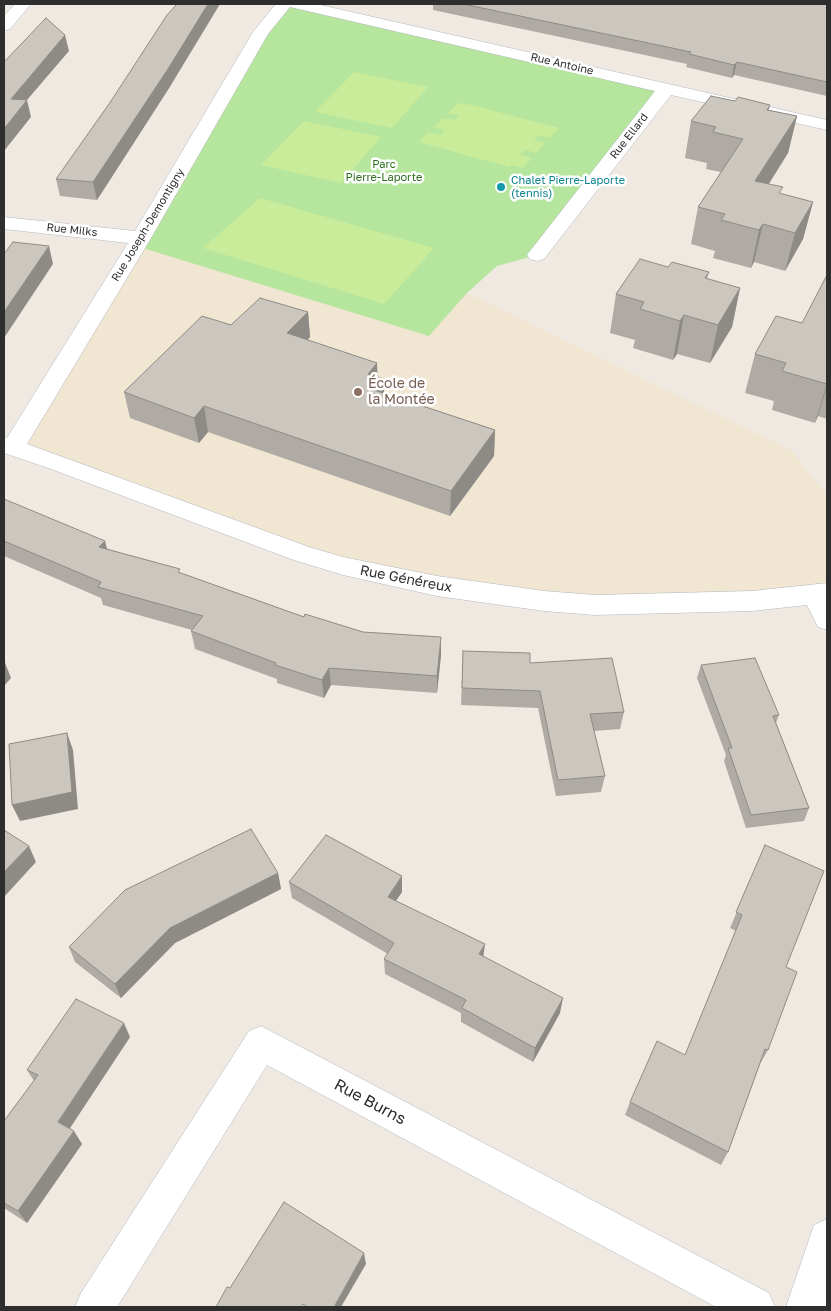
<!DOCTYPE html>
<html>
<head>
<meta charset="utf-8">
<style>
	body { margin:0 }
	#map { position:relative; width:831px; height:1311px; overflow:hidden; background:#efe9e1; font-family:"Golos Text",sans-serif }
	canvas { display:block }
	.frame { position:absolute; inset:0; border:5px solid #2e2e2e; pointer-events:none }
</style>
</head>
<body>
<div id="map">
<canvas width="831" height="1311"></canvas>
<div class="frame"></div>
</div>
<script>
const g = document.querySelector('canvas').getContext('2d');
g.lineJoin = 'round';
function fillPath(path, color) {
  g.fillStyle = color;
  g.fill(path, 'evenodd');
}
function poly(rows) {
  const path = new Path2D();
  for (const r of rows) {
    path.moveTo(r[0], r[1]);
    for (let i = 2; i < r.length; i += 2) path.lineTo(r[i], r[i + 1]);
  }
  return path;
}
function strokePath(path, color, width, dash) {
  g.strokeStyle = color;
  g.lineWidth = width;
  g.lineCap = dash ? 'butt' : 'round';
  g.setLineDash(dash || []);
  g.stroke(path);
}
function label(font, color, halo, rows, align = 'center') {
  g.font = font + ' "Golos Text",sans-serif';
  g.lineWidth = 5;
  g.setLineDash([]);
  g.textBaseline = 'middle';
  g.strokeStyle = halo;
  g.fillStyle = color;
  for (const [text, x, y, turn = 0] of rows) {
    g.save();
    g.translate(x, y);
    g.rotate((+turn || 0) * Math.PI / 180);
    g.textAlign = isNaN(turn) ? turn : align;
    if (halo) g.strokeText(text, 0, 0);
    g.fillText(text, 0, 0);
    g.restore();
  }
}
fillPath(poly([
	[136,246,429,336,467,293,792,451,827,496,827,593,652,605,390,577,13,447]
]), '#f0e6d1');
fillPath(poly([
	[284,4,297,4,666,89,537,255,497,266,467,293,429,336,136,246,277,11]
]), '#b6e59e');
fillPath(poly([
	[354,72,428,87,392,128,315,112],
	[458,103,471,105,559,128,550,138,538,135,534,140,545,143,537,153,525,150,520,155,532,158,523,168,511,165,509,167,419,142,428,132,441,135,445,130,434,127,443,118,455,120,460,116,448,113],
	[304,121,381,137,341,183,261,165],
	[260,198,434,248,384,304,203,248]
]), '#c9ec9a');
const minor = poly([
	[15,4,31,4,10,29,4,31,4,16,15,4],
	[276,4,316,4,827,120,827,130,671,95,544,259,537,261,530,259,527,255,655,91,290,7,268,34,151,238,27,444,309,547,343,557,437,576,544,591,595,595,752,591,827,583,827,630,818,627,807,605,752,611,595,615,544,611,437,596,343,575,291,559,51,469,4,453,4,437,7,438,128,243,4,229,4,217,135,231,253,32,276,4],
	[261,1026,769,1293,775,1307,716,1307,267,1065,117,1307,75,1307,81,1293,249,1031,261,1026],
	[827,1219,827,1302,826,1307,786,1307,814,1225,827,1219]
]);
strokePath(minor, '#b4b7c1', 1);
fillPath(minor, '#fff');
fillPath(poly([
	[433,4,827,4,827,96,734,75,732,78,686,67,687,64,433,10],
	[171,85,97,200,60,196,56,179],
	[735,101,770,105,769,110,797,116,788,153,769,184,781,194,813,202,803,239,785,271,754,262,751,268,713,258,715,251,691,244,698,207,721,172,706,169,707,163,685,158,691,121],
	[668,267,709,272,707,279,740,288,732,327,710,363,677,354,673,360,633,348,635,340,610,333,616,294],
	[827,275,827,419,818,416,815,423,772,410,774,401,745,393,755,354,802,323],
	[308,312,310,337,307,340,378,377,384,379,384,393,495,430,494,456,450,516,208,432,199,443,130,418,124,392,231,325],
	[4,499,108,549,181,573,304,617,441,655,437,693,331,685,324,698,277,683,277,679,195,649,191,631,192,630,103,605,101,598,4,556],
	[463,651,530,663,624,712,620,729,594,731,605,776,601,792,556,796,538,708,461,705],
	[701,665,779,715,776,723,809,808,804,821,746,828,724,761,726,755,697,678],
	[765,845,786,967,768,1050,760,1064,728,1152,721,1165,625,1115,630,1102,685,1055,736,931,730,928],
	[278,873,281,889,175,943,121,998,75,962,69,947],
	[402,876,402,892,396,901,484,957,560,1013,533,1062,461,1022,461,1013,385,974,384,959,388,954,292,898,289,882],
	[130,1037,70,1128,82,1144,27,1223,4,1208,4,1121,34,1081,27,1070]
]), '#afaba4');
fillPath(poly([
	[208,4,220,4,171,85,97,200,93,182],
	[65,35,69,51,27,100,31,117,4,151,4,129,11,99],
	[737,62,734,75,732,78,734,65],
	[797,116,788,153,747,218,755,181],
	[813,202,803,239,785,271,795,233],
	[763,224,754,262,751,268,759,230],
	[49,246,53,264,4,338,4,312],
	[740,288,732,327,710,363,718,325],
	[308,312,310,337,290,359,287,333],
	[684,315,677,354,673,360,680,321],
	[377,363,378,385,384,379,384,404,375,415,368,374],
	[827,383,827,386,818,416,815,423],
	[204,406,208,432,199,443,194,418],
	[495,430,494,456,450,516,451,491],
	[105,541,110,559,99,547],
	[441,637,441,655,437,693,437,676],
	[4,660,11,678,4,686],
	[329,668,331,685,324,698,322,680],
	[67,733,73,750,78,809,20,821,12,805],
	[29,846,36,862,4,897,4,872],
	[278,873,281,889,175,943,121,998,115,984,170,928],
	[402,876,402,892,388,912,388,897],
	[485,944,483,959,479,954],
	[563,998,560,1013,533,1062,535,1048],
	[124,1023,130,1037,66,1134,58,1122],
	[74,1131,82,1144,27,1223,18,1211],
	[364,1253,366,1264,341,1307,334,1307]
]), '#8e8b86');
const building = poly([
	[177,4,208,4,168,69,93,182,56,179,109,104,167,15,177,4],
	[463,4,827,4,827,82,737,62,734,65,689,54,691,52,463,4],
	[46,18,65,35,11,99,27,100,4,129,4,62,46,18],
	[711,96,735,101,738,97,770,105,767,110,797,116,755,181,783,187,779,193,813,202,795,233,763,224,759,230,721,220,725,214,698,207,743,139,713,132,716,127,691,121,711,96],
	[13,242,49,246,4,312,4,254,13,242],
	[640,259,668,267,672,262,709,272,705,278,740,288,718,325,684,315,680,321,640,309,644,302,616,294,640,259],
	[827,275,827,384,782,371,786,363,755,354,776,316,802,323,827,275],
	[260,298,308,312,287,333,377,363,368,374,384,379,374,390,495,430,451,491,204,406,194,418,124,392,202,316,231,325,260,298],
	[4,499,105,541,99,547,180,569,178,572,304,617,305,614,363,632,441,637,437,676,329,668,322,680,275,665,276,663,191,631,203,616,98,587,101,582,4,541,4,499],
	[463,651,530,653,530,663,612,658,624,712,590,714,605,776,558,780,540,691,462,688,463,651],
	[755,658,779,715,773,716,809,808,751,815,728,748,732,748,701,665,755,658],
	[67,733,72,792,12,805,9,744,67,733],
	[251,829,278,873,170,928,115,984,69,947,125,890,251,829],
	[4,830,29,846,4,872,4,830],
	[326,835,402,876,388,897,485,944,479,954,563,998,535,1048,462,1008,466,1000,384,959,394,943,289,882,326,835],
	[765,845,824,871,786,967,797,972,768,1050,765,1049,728,1152,630,1102,657,1041,685,1055,742,915,736,912,765,845],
	[76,999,124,1023,58,1122,74,1131,18,1211,4,1203,4,1121,38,1075,27,1070,76,999],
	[284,1202,364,1253,334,1307,307,1307,303,1304,301,1307,216,1307,227,1287,230,1288,284,1202]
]);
fillPath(building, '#cbc7bf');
strokePath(building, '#8e8b86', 1);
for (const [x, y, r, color] of [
	[501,187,5,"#0f9aa8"],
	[358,392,5,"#8d6e63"]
]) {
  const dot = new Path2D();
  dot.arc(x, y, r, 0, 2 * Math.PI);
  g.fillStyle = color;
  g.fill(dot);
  strokePath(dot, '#fff', 2);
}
label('11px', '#2e2e2e', '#fff', [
	["Rue Antoine",562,64,13],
	["Rue Ellard",629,136,-52],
	["Rue Joseph-Demontigny",148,225,-59],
	["Rue Milks",72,230,6]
]);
label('11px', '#2c6e1b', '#fff', [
	["Parc",384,165],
	["Pierre-Laporte",384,178]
]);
label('11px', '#0d838f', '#fff', [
	["Chalet Pierre-Laporte",511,181],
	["(tennis)",511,194]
], 'left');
label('14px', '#785e54', '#fff', [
	["École de",368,384],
	["la Montée",368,400]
], 'left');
label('14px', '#2e2e2e', '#fff', [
	["Rue Généreux",406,579,11]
]);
label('16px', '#2e2e2e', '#fff', [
	["Rue Burns",370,1102,28]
]);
</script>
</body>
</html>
